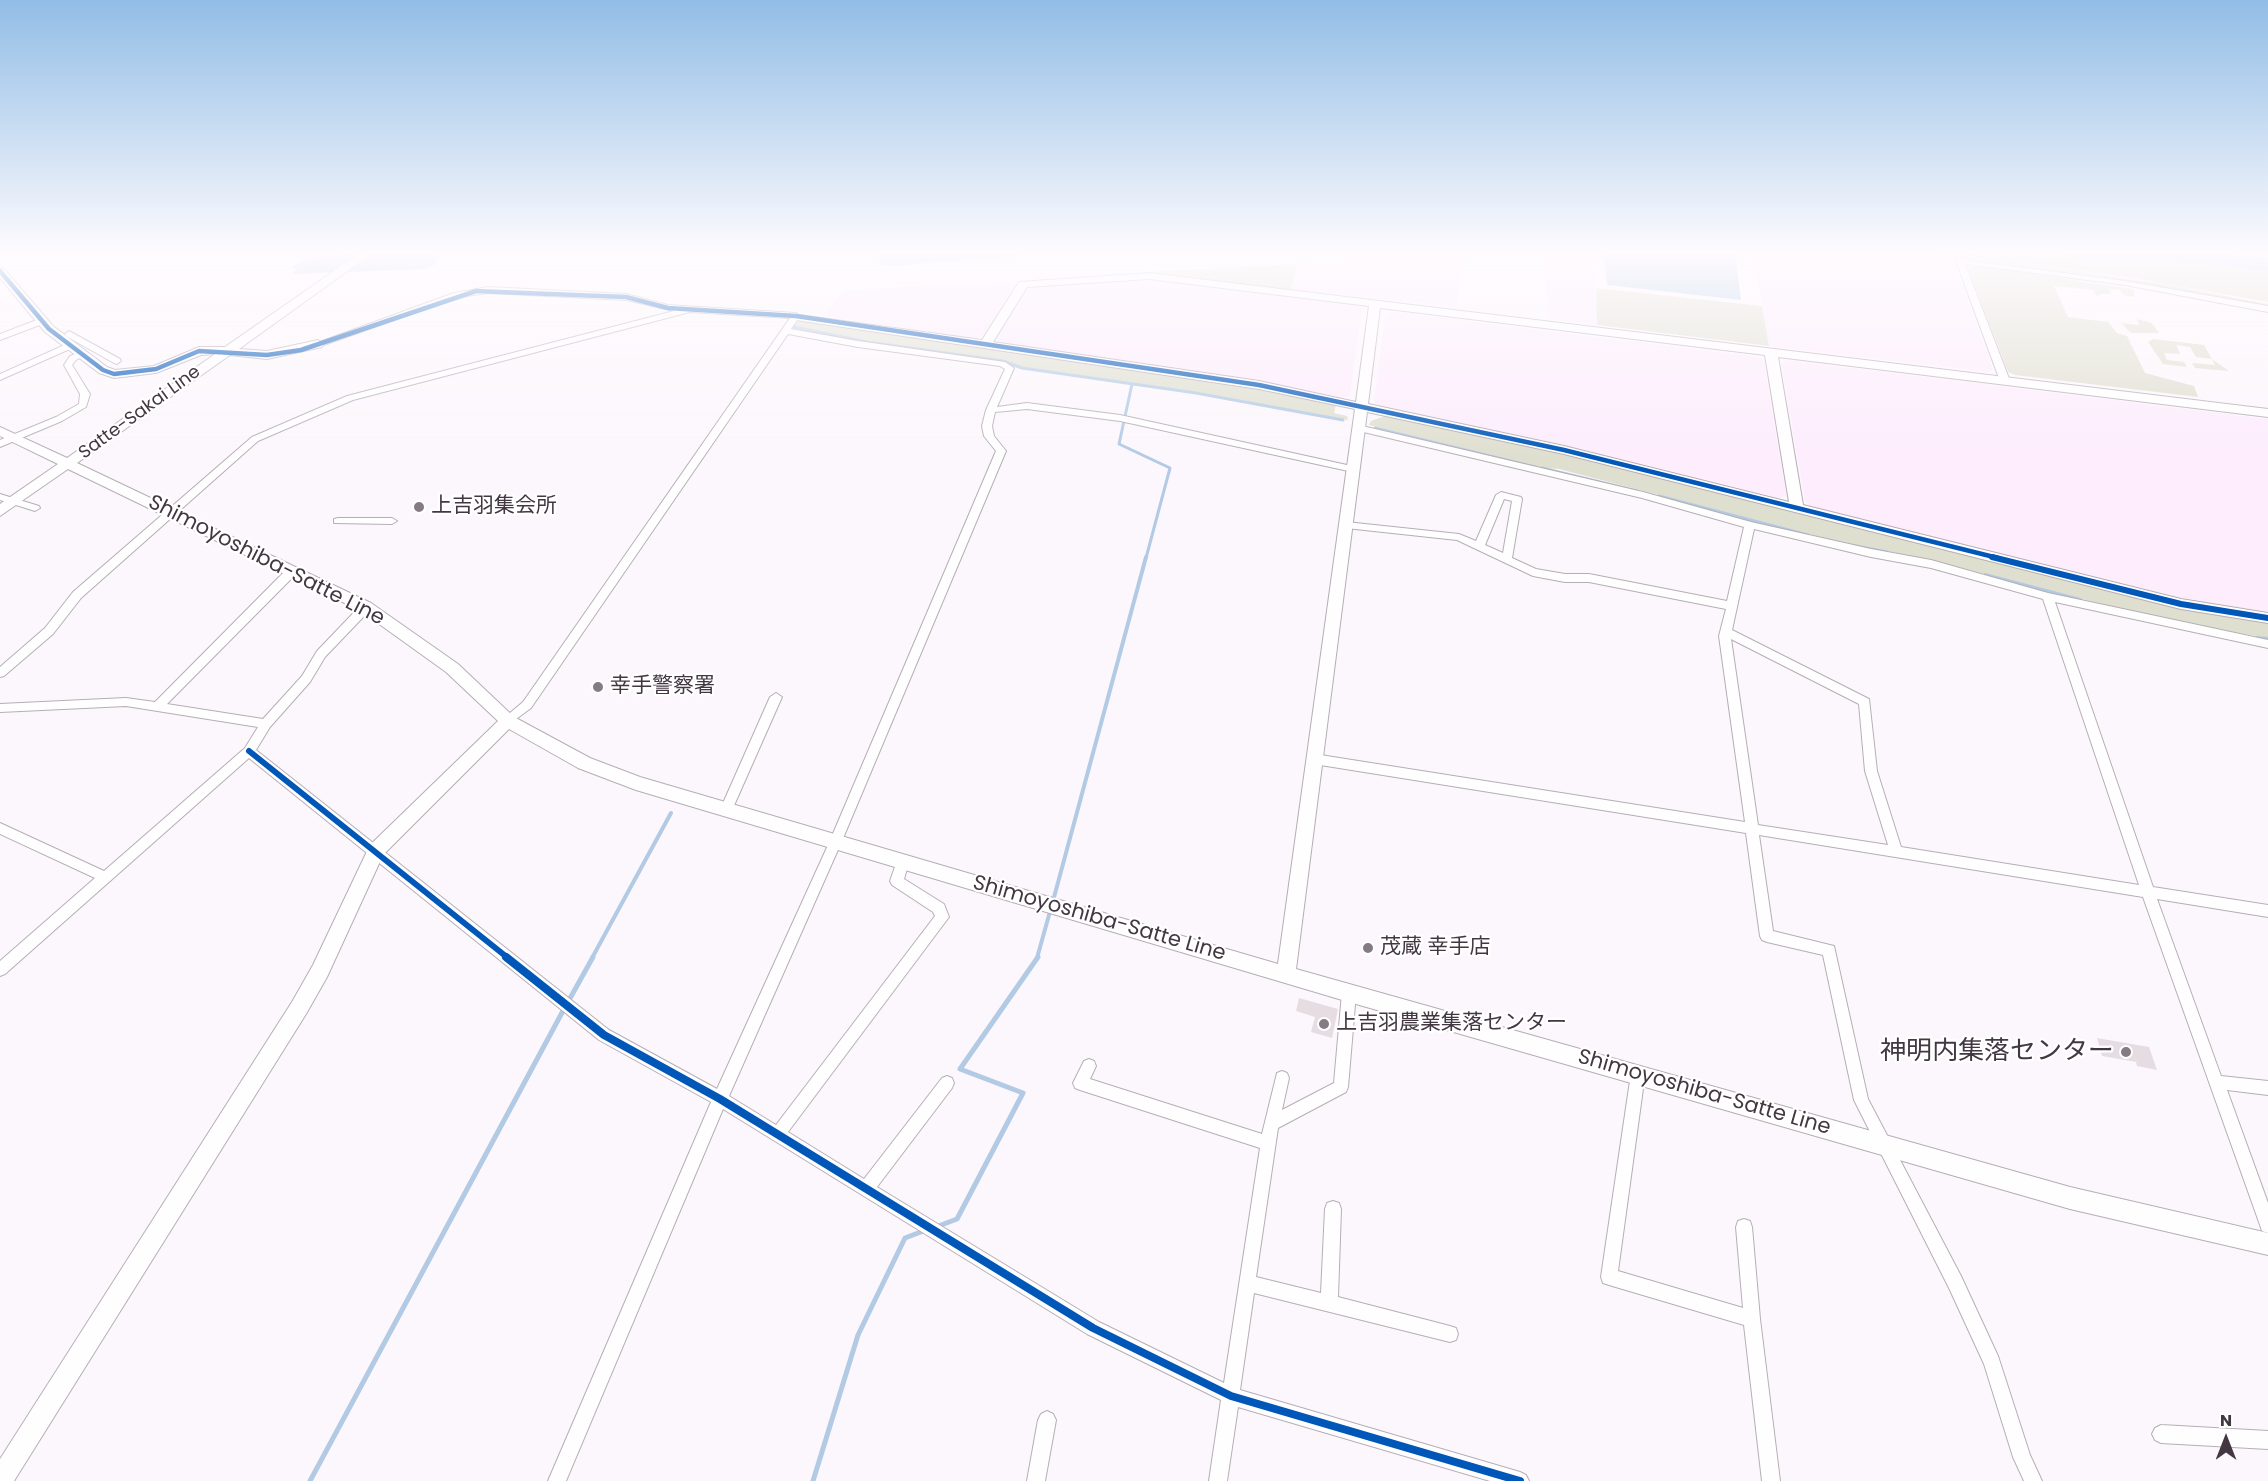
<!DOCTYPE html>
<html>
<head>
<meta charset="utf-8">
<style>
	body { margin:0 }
	#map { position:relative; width:2268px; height:1481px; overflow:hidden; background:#fcf7fc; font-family:Poppins,sans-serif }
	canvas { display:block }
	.north { position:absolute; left:2196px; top:1409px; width:60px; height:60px; -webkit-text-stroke:4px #fff; paint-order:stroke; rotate:0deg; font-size:16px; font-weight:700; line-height:24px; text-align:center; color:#433842 }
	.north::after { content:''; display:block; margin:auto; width:21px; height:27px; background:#433842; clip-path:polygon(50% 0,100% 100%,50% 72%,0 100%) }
</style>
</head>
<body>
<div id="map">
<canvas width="2268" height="1481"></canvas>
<div class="north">N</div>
</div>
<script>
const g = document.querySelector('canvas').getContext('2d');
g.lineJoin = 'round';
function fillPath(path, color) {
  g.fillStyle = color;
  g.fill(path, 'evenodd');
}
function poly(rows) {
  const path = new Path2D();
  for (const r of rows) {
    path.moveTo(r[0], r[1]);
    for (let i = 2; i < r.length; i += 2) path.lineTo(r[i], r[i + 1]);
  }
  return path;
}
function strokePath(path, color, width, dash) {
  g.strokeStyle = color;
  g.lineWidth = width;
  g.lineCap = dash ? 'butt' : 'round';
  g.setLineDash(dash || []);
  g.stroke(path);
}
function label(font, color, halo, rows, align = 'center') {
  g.font = font + ' Poppins,"Noto Sans JP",sans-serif';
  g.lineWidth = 4.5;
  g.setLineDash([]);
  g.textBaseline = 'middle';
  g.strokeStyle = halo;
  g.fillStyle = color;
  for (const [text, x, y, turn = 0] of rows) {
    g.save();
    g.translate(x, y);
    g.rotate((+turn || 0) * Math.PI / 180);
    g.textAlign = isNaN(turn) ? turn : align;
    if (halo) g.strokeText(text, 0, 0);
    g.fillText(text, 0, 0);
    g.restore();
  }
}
fillPath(poly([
	[1543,252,1593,252,1597,325,1549,319],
	[1752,252,1894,252,1952,256,1993,370,1988,372,1769,346],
	[1466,253,1456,307,1291,290,1297,264],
	[1152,280,1359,306,1362,309,1350,396,1342,398,1254,380,999,342,996,338,1025,289,1031,287],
	[1017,281,984,336,975,339,824,316,844,290],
	[1395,312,1758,357,1764,361,1786,495,1779,498,1569,446,1379,406,1374,402,1385,316],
	[1786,360,2268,419,2268,612,2178,597,1810,506,1805,501,1781,363]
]), '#fdedfd');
fillPath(poly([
	[1894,252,2038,252,2080,259,2172,261,2268,271,2268,302,2133,278,1959,254,2164,284,2268,304,2268,307,2098,276,1964,258],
	[1297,264,1291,290,1149,272],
	[1973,265,2133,289,2135,297,2123,295,2120,290,2109,289,2111,294,2100,294,2097,297,2093,290,2054,286,2068,317,2108,322,2117,333,2127,336,2145,373,2194,386,2198,397,2015,375,2008,372,1968,268],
	[1596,288,1762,306,1769,346,1597,325],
	[2137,319,2152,323,2159,333,2131,333,2121,323,2139,325],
	[801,320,1261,389,1336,405,1334,413,1347,416,1348,420,1203,393,1022,367,1004,361,877,342,793,326],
	[2153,339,2204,345,2212,359,2229,371,2195,368,2192,363,2215,365,2212,359,2196,357,2190,347,2176,345,2180,354,2164,353,2167,360,2184,362,2187,367,2163,364,2148,342],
	[1385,416,1556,452,2191,610,2268,623,2268,638,2196,626,2125,610,1931,560,1824,538,1559,469,1544,468,1369,425,1371,421]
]), '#dfdfd0');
fillPath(poly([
	[359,252,422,252,439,257,434,265,425,269,293,274,296,269,291,267,309,259],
	[877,252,1064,252,890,266,880,264],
	[1603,252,1735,252,1741,300,1607,285],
	[2038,252,2209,252,2268,258,2268,271,2172,261,2080,259]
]), '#b2cae4');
strokePath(poly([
	[794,327,868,342,1003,361,1022,368,1196,393,1343,420],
	[1132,384,1119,444,1170,468,1146,558],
	[1375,428,1535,467],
	[1542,468,1637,491],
	[1659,496,1808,535],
	[1851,545,1887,552]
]), '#b2cae4', 3);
strokePath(poly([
	[1985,575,2080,600],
	[2257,638,2268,639],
	[1053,901,1146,557],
	[592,958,671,813],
	[1037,958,1051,908]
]), '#b2cae4', 4);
strokePath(poly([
	[568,1002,593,957],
	[936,1227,957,1219,1023,1093,960,1069,1038,957],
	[310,1481,564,1009],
	[813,1481,858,1335,905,1238,926,1230]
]), '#b2cae4', 5);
fillPath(poly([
	[1299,998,1338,1009,1332,1038,1311,1032,1315,1017,1296,1011],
	[2097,1038,2149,1047,2157,1070,2137,1066,2136,1062,2102,1056]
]), '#e6dde3');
const street = poly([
	[1957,259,2125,281,2268,306,2268,312,2125,285,1965,264,2010,381,2005,384,2000,381,1956,261,1957,259],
	[488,287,626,294,668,305,796,313,800,316,791,329,858,341,1005,362,1014,368,997,407,1027,403,1120,415,1356,467,1358,469,1353,472,1120,421,1027,409,995,412,992,426,994,436,1006,451,841,843,729,1096,776,1125,935,916,933,912,892,885,890,881,898,858,903,857,908,858,909,862,904,879,944,904,949,917,788,1132,864,1179,942,1078,947,1076,952,1078,954,1083,952,1088,877,1187,1099,1322,1224,1383,1260,1148,1080,1090,1075,1088,1073,1083,1084,1061,1089,1059,1094,1061,1096,1066,1090,1079,1262,1134,1277,1073,1282,1071,1287,1073,1289,1078,1282,1110,1334,1083,1342,993,1344,989,1349,987,1354,989,1356,993,1348,1087,1346,1092,1278,1128,1256,1277,1321,1293,1325,1209,1327,1203,1333,1201,1339,1203,1341,1209,1338,1297,1450,1326,1456,1328,1458,1334,1456,1340,1450,1342,1254,1293,1240,1390,1520,1472,1526,1475,1529,1481,1490,1481,1238,1407,1227,1481,1209,1481,1221,1400,1087,1334,723,1109,566,1481,548,1481,711,1102,599,1040,249,758,5,974,0,976,0,961,95,878,0,834,0,823,104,871,245,748,258,727,126,706,0,712,0,704,126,698,155,702,288,568,292,567,297,571,296,574,167,704,263,719,302,676,317,651,362,604,370,604,371,607,370,610,325,657,310,682,270,727,256,750,609,1030,717,1089,829,843,996,451,984,436,982,426,986,410,1005,369,1000,366,858,347,788,334,531,708,508,725,502,721,504,718,523,702,790,318,690,312,353,400,258,441,81,598,53,634,4,676,0,677,0,667,45,628,73,592,252,437,347,396,674,311,626,300,488,293,459,297,321,346,314,344,454,293,488,287],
	[42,318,46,321,45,323,0,340,0,334,42,318],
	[69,331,120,359,121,361,117,364,114,363,66,336,65,334,69,331],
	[69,343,73,346,72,348,0,380,0,374,69,343],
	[81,352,85,355,76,360,72,365,90,394,86,407,62,421,0,447,0,440,56,417,79,404,80,394,64,365,70,356,81,352],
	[1358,425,1643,492,1751,522,1871,549,1931,560,2048,593,2268,640,2268,648,2055,602,2153,887,2268,905,2268,917,2157,899,2221,1076,2268,1081,2268,1095,2227,1090,2268,1203,2268,1233,2262,1231,2260,1225,2143,897,1759,835,1773,931,1834,946,1868,1099,1961,1276,1998,1356,2030,1455,2042,1481,2024,1481,2013,1457,1984,1364,1949,1288,1854,1100,1823,955,1767,942,1762,940,1760,936,1746,833,1314,764,1310,762,1308,759,1310,756,1314,754,1745,822,1719,636,1726,609,1589,582,1565,582,1533,576,1457,540,1346,528,1341,525,1346,522,1459,534,1476,541,1496,495,1501,492,1521,497,1522,499,1512,558,1536,569,1565,574,1589,574,1727,601,1744,527,1642,498,1355,430,1355,426,1358,425],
	[1504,499,1512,501,1503,553,1485,545,1504,499],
	[1754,529,1871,557,1931,568,2043,599,2139,885,1901,847,1877,771,1869,699,1732,630,1754,529],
	[1731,639,1859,704,1865,771,1888,845,1758,825,1731,639],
	[0,494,39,506,40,508,35,511,0,500,0,494],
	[338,518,392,518,397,521,392,524,334,523,334,519,338,518],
	[776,693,782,697,732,810,730,814,722,814,720,810,770,697,776,693],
	[1638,1067,1643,1069,1645,1074,1618,1271,1743,1308,1736,1227,1738,1221,1744,1219,1750,1221,1752,1227,1760,1319,1780,1481,1762,1481,1744,1325,1609,1285,1603,1283,1601,1277,1631,1074,1633,1069,1638,1067],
	[1047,1411,1053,1414,1056,1420,1045,1481,1027,1481,1038,1420,1041,1414,1047,1411],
	[2161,1425,2268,1431,2268,1449,2161,1443,2155,1440,2152,1434,2155,1428,2161,1425]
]);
const secondary = poly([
	[361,252,374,252,239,349,267,351,318,340,324,344,322,347,267,359,230,355,77,463,371,603,458,664,514,717,590,758,640,777,1278,964,1355,409,1259,389,796,320,790,316,792,314,982,340,1019,282,1149,273,2268,409,2268,417,1778,357,1803,505,2181,599,2268,613,2268,623,2181,609,1564,454,1367,412,1296,969,2070,1187,2268,1233,2268,1255,2070,1209,1349,1002,636,790,578,768,509,729,383,855,327,977,306,1014,14,1481,0,1481,0,1459,292,1002,313,965,370,845,498,721,446,672,361,611,68,469,0,516,0,504,58,464,0,436,0,427,67,458,215,354,201,355,156,373,114,378,99,373,45,332,0,278,0,268,4,269,53,326,107,367,115,370,154,366,199,347,225,347,361,252],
	[1149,279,1369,306,1356,402,1259,381,993,342,1027,287,1149,279],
	[1380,308,1765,355,1789,502,1564,446,1368,404,1380,308]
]);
strokePath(street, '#b6aeb5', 2);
strokePath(secondary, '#b6aeb5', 2);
fillPath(street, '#fffeff');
fillPath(secondary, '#fffeff');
strokePath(poly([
	[0,271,49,329,103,370,114,374,156,369,199,351,267,355,301,350,476,291,626,297,668,308,796,316,1259,385,1564,450,1998,558]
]), '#0057b8', 4.5);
strokePath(poly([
	[1992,557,2181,604,2268,618],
	[249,751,508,958]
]), '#0057b8', 6);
strokePath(poly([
	[506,957,604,1035,720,1099,1093,1328,1231,1396,1520,1481]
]), '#0057b8', 8);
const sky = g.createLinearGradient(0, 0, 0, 459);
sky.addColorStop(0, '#92bde6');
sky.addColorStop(0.55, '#fefbfe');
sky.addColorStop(1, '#fefbfe00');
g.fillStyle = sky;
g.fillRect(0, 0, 2268, 459);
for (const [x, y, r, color] of [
	[419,507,6,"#847b83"],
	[598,687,6,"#847b83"],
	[1368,948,6,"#847b83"],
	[1324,1024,6,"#847b83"],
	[2126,1052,6,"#847b83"]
]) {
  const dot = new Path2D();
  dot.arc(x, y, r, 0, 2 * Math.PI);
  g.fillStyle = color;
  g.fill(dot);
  strokePath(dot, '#fff', 2);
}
label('18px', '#433842', '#fff', [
	["Satte-Sakai Line",140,413,-36]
]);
label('21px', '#433842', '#fff', [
	["上吉羽集会所",431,507],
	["幸手警察署",610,687],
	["茂蔵 幸手店",1380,948],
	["上吉羽農業集落センター",1336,1024]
], 'left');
label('21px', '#433842', '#fff', [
	["Shimoyoshiba-Satte Line",266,561,27],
	["Shimoyoshiba-Satte Line",1099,919,16],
	["Shimoyoshiba-Satte Line",1704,1093,16]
]);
label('26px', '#433842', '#fff', [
	["神明内集落センター",2114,1052]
], 'right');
</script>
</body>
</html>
